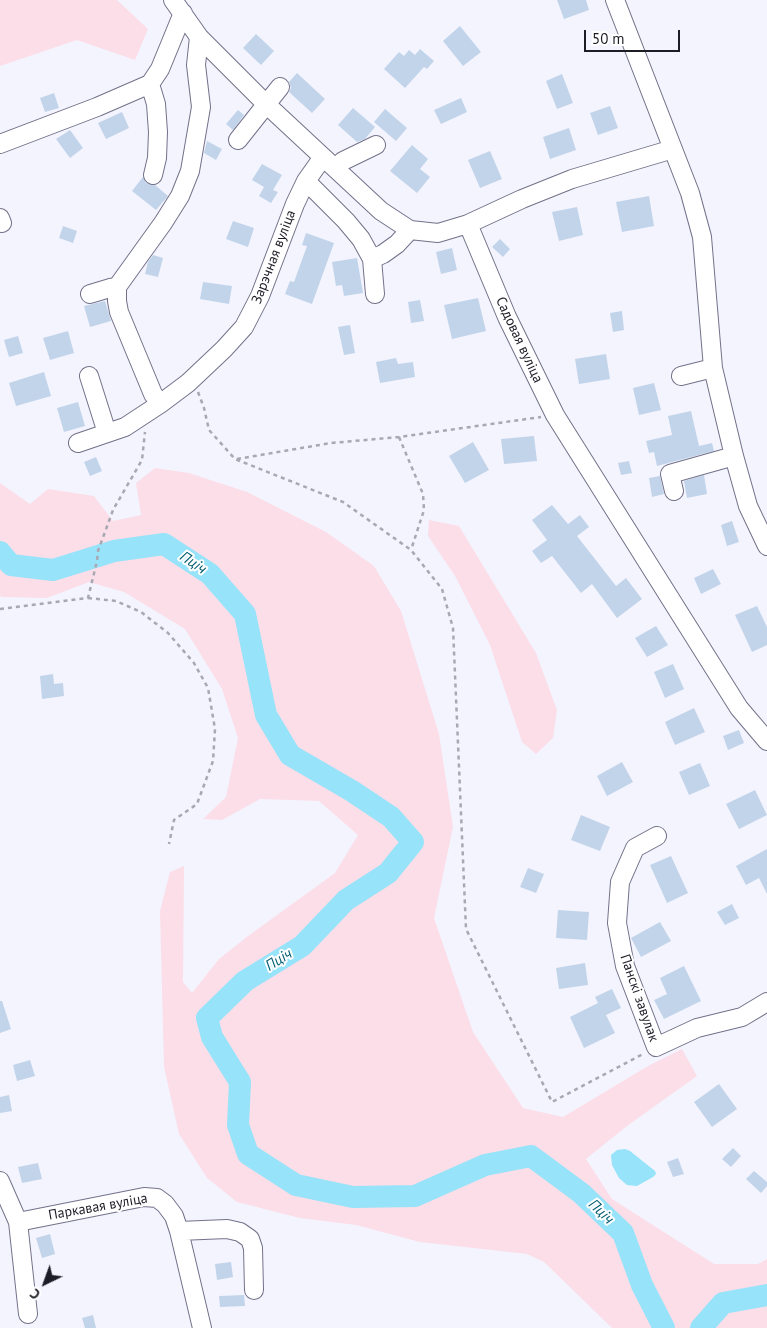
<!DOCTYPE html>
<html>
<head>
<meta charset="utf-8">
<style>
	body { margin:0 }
	#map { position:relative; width:767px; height:1328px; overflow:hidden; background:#f4f4ff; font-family:"PT Sans",sans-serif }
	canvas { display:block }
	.north { position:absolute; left:20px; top:1258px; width:50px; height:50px; -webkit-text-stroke:4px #fff; paint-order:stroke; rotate:222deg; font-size:14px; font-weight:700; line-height:20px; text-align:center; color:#1c1c25 }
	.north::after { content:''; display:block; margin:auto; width:18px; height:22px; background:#1c1c25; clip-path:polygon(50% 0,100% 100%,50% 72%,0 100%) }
	.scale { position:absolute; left:584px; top:30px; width:96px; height:22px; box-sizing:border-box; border:2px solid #1c1c25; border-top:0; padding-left:6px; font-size:15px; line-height:18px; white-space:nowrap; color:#1c1c25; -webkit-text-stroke:4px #fff; paint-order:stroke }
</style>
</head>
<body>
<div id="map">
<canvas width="767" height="1328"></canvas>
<div class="north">С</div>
<div class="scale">50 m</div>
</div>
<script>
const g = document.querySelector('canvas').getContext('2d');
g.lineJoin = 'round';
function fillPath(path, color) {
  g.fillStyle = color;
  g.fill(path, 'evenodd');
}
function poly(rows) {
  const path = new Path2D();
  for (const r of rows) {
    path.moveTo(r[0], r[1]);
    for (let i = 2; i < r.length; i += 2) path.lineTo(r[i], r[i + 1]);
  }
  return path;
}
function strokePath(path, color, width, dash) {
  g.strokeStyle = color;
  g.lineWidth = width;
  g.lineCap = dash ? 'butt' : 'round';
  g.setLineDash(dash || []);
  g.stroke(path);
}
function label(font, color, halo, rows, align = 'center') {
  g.font = font + ' "PT Sans",sans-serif';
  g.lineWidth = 4;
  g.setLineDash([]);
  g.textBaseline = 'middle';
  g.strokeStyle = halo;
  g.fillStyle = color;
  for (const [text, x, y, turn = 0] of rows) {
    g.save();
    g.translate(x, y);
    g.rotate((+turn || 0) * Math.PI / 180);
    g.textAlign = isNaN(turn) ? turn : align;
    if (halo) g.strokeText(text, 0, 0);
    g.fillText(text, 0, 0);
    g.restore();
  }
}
fillPath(poly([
	[0,0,117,0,148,29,135,60,77,40,0,66],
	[155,468,189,473,247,492,326,532,374,566,401,611,439,734,453,827,434,918,473,1032,523,1108,563,1117,648,1066,682,1049,697,1076,627,1126,586,1159,612,1199,714,1264,758,1264,767,1259,767,1328,612,1328,544,1262,527,1254,420,1242,356,1225,300,1218,237,1202,207,1178,179,1134,164,1067,160,911,170,872,184,866,183,982,192,993,219,959,248,936,335,873,358,835,319,801,260,799,222,820,203,819,226,797,238,738,222,689,185,629,124,592,89,582,47,598,2,597,0,596,0,483,30,504,48,489,94,496,113,521,141,515,136,483],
	[429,520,459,526,536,653,557,710,553,738,536,754,522,742,490,645,455,576,428,536]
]), '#fbdee8');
fillPath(poly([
	[625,1149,630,1151,655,1171,656,1174,653,1177,637,1186,627,1185,619,1178,612,1165,611,1155,617,1150]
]), '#96e3fa');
strokePath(poly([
	[0,552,11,565,53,570,114,551,164,544,210,574,245,614,266,715,290,755,352,791,391,817,413,842,388,873,346,900,302,946,245,981,207,1018,212,1037,240,1082,238,1125,248,1154,296,1185,353,1197,415,1196,485,1165,531,1156,581,1193,623,1233,642,1285,664,1328],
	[701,1328,723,1303,767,1295]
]), '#96e3fa', 22);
fillPath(poly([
	[557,0,586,0,589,10,564,19],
	[460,26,481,52,463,66,443,41],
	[256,34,274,51,261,65,243,48],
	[420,49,434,61,427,69,424,67,405,88,384,69,399,52,404,56,409,50,415,55],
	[297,73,325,99,312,113,289,92,291,88,289,82],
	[562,74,573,103,557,109,546,81],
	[54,93,59,108,45,112,40,98],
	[461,98,467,112,441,124,434,110],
	[610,106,618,128,598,135,590,113],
	[353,108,375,127,365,139,357,142,338,125],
	[385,109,407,128,396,141,374,122],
	[238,110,244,115,233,130,226,124],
	[122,112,129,128,106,139,98,123],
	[569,128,576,150,550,159,543,137],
	[70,130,83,148,70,158,56,139],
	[207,141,222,149,216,160,204,153],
	[412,145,428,159,420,169,430,177,417,193,390,171],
	[490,151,502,179,480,188,468,160],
	[262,164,282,175,273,190,278,192,271,203,259,196,264,187,252,180],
	[143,177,146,183,155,185,168,196,156,210,132,191],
	[649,196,654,226,622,232,616,202],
	[577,207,583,235,559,241,552,212],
	[233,221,254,228,248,247,226,239],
	[63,226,77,231,73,243,59,238],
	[306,233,334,243,312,304,285,294,290,281,294,282,307,246,302,245],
	[500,239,510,249,503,257,492,247],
	[452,248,457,270,441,274,436,252],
	[153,255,163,258,158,277,145,274,148,262],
	[357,258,363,293,344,296,342,285,336,286,332,262],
	[203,282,232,286,229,304,200,299],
	[478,298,486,331,452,339,444,305],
	[420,300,424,321,411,323,408,302],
	[105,301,111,321,90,327,84,306],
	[622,311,624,330,613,332,610,313],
	[350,325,355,353,344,355,338,327],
	[68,331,74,353,50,360,43,338],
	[18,336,23,353,9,357,4,340],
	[606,354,610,379,579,384,575,359],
	[396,358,398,364,413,362,415,377,380,383,376,362],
	[44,372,51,396,16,406,9,383],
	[654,383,661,410,639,415,633,388],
	[78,402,85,426,64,432,57,408],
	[691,411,699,446,712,443,714,451,657,466,654,452,649,453,646,441,672,435,668,416],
	[534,436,537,461,504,464,501,439],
	[473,442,489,470,465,483,449,456],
	[96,457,102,471,90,476,84,462],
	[629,461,632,473,621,475,618,463],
	[704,475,707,494,687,498,684,481],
	[660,476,664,494,652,497,649,478],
	[552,505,568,524,580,515,589,527,577,536,616,586,626,578,642,599,617,618,592,584,581,593,552,556,541,563,532,551,547,540,532,520],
	[732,521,739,542,727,546,721,525],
	[713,569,721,584,701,594,694,578],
	[757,606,767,627,767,645,752,652,735,615],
	[656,626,668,645,647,657,635,638],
	[673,664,684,689,665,698,654,672],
	[53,674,54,684,63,683,64,696,42,699,40,676],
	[694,708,705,732,675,745,665,722],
	[739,730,744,743,728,750,723,736],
	[622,762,633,782,607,796,597,776],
	[700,763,710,786,689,795,679,772],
	[755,790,767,815,739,829,726,804],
	[581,815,610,827,600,851,571,840],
	[767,849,767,894,759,878,746,885,736,866],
	[671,856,688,893,667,903,650,865],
	[528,868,544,874,536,893,520,887],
	[732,904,739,918,725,925,717,912],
	[558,910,589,912,587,940,556,938],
	[660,922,671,941,641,957,631,938],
	[585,963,588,985,559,989,556,968],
	[684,966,701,1001,664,1019,654,1000,667,994,660,978],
	[612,989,621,1008,606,1015,615,1033,584,1048,570,1017,598,1003,595,997],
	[0,1001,2,1001,11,1029,0,1033],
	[30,1060,35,1076,17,1081,13,1065],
	[719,1084,737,1109,712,1127,694,1102],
	[9,1095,12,1111,0,1113,0,1097],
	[733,1148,741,1156,731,1167,722,1159],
	[678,1158,684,1174,673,1177,667,1162],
	[38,1163,42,1179,22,1183,18,1167],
	[754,1171,767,1182,767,1186,761,1193,746,1179],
	[50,1234,55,1254,42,1258,36,1238],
	[231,1262,233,1277,217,1280,215,1264],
	[244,1295,245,1306,220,1307,219,1296],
	[93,1315,96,1328,85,1328,82,1318]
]), '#c2d4ea');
const minor = poly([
	[173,0,199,37,266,104,381,211,410,230,438,233,468,224,522,199,572,179,673,149],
	[615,0,690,193,702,237,713,368,734,456,748,506,767,546],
	[150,84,156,104,158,132,157,158,153,175],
	[238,140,280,87],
	[0,144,97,107,150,84,160,69,183,13],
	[336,169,343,161,376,145],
	[306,181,346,221,361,239,372,259,375,294],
	[0,218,2,223],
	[468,224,507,317,555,415,739,708,767,741],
	[372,259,383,254,397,244,410,230],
	[117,287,117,301,119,312,153,394,160,404],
	[90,294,110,288,117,287,163,223,180,196,190,171,201,107,196,65,199,37],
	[89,376,107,433],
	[681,376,713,368],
	[78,443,125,427,160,404,188,383,224,349,244,327,260,296,295,204,306,181,323,157],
	[674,491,670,474,734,456],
	[657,836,635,848,620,882,617,923,625,966,656,1047,697,1028,742,1017,767,1002],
	[0,1181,18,1222,28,1314],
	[18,1222,144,1197,157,1198,165,1204,174,1216,179,1231,202,1328],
	[179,1231,227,1229,240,1232,250,1239,253,1248,254,1290]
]);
strokePath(minor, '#727189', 20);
strokePath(poly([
	[198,392,204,408,209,430,235,459,343,502,411,550,442,589,453,628,466,929,552,1102,643,1054],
	[399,437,423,494,424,510,411,550],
	[237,459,331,443,399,437,541,417],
	[88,598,116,601,141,612,168,633,194,663,208,688,215,729,213,761,197,804,174,820,169,844],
	[0,609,88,598,97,561,98,551,113,510,142,460,145,432]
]), '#a8a8b2', 2.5, [4, 4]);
strokePath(minor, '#fff', 18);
label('14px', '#1c1c25', '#fff', [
	["Зарэчная вуліца",274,257,-69],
	["Садовая вуліца",519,340,65],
	["Панскі завулак",639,998,71],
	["Паркавая вуліца",98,1207,-10]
]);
label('italic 15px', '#005c70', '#fff', [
	["Пціч",193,563,34],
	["Пціч",279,960,-32],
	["Пціч",601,1212,44]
]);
</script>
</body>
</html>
